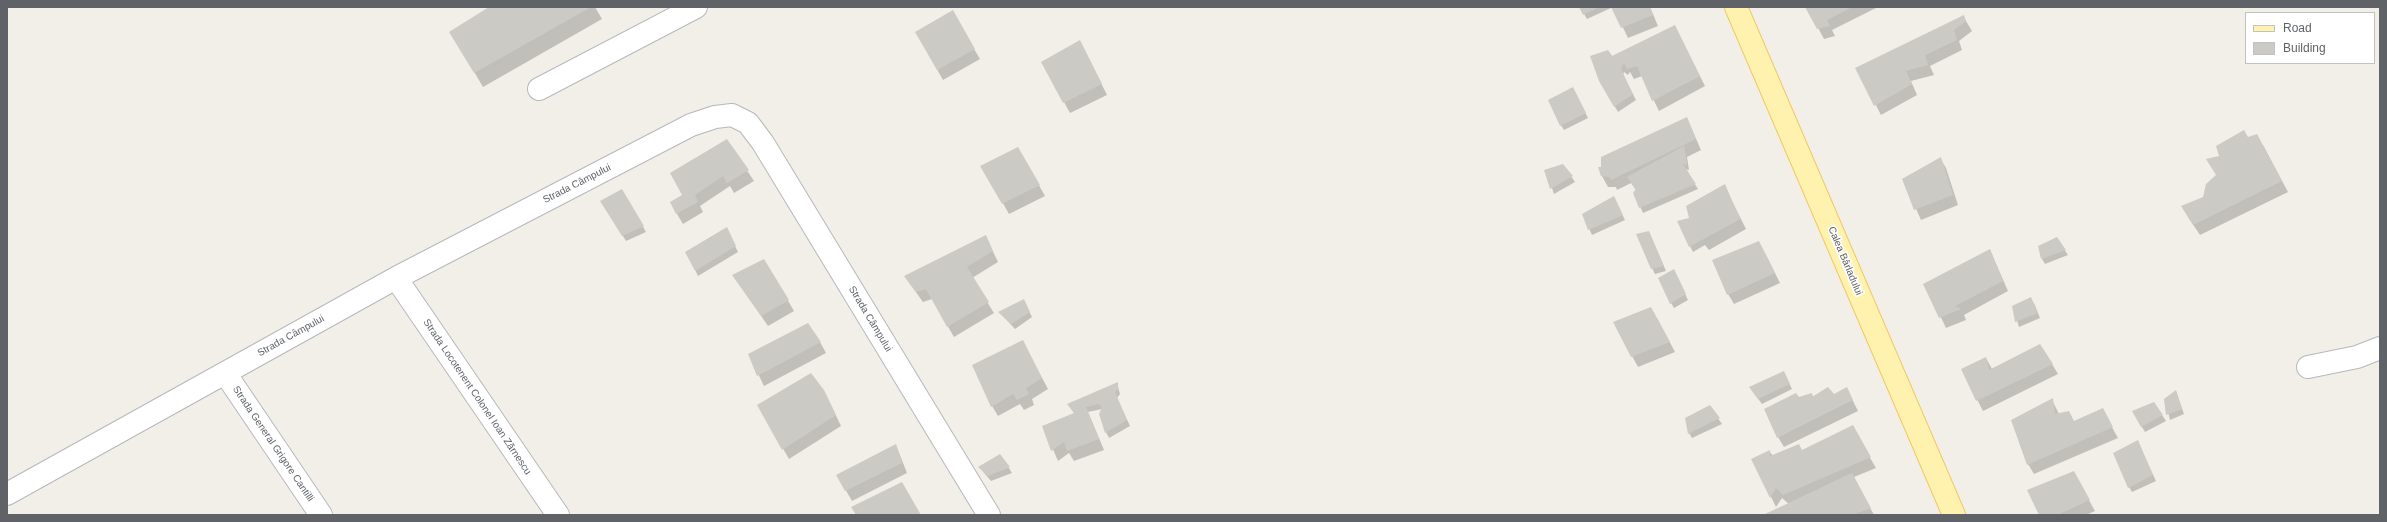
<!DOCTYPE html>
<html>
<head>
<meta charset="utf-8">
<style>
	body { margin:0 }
	#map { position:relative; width:2387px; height:522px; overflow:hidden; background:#f1efe8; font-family:Arial,sans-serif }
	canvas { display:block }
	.frame { position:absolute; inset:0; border:8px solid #5f6368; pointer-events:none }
	.legend { position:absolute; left:2245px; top:12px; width:130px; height:52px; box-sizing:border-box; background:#fff; border:1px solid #bfc1c3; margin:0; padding:5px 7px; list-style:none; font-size:12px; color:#5f6368 }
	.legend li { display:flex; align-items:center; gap:8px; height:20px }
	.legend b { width:20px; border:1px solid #bfc1c3 }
</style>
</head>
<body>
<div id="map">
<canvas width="2387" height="522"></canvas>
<div class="frame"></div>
<ul class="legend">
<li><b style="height:5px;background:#fff2af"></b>Road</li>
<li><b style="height:11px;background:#cccac5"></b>Building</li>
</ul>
</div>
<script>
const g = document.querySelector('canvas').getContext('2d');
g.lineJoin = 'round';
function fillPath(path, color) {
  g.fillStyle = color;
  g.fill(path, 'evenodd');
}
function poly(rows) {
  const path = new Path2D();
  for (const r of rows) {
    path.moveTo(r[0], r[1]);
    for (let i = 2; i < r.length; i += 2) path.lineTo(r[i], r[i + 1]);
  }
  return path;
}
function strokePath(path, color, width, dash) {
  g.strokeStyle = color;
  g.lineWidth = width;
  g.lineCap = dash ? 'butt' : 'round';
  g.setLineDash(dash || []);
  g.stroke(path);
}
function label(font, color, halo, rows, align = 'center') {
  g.font = font + ' Arial,sans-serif';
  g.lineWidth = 3.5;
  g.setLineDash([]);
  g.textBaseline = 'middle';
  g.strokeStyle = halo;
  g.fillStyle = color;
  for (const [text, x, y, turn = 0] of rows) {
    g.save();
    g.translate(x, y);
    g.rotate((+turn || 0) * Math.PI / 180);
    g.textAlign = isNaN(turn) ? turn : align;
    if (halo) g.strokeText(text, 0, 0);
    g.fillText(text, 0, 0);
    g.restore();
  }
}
fillPath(poly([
	[491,7,595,7,602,19,483,87,459,46],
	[1580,7,1610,7,1611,8,1587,19],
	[1613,7,1650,7,1658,26,1628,38],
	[1807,7,1878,7,1832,30,1835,36,1824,39],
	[952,12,980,59,943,80,916,32],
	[1963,16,1972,31,1959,41,1962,50,1930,66,1934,75,1911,81,1917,95,1881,115,1857,68],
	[1680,37,1705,86,1659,111,1642,76,1634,79,1630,72,1628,75,1624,72,1623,75,1636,100,1618,112,1600,81,1608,51,1613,57],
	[1085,51,1107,95,1070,113,1064,102],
	[1576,94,1588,118,1564,130,1561,125],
	[1687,118,1701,150,1687,157,1689,170,1685,169,1698,189,1643,213,1634,193,1636,190,1631,183,1617,190,1616,187,1608,187,1602,176],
	[2248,138,2263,145,2288,192,2200,235,2188,217,2204,197,2217,175,2221,156],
	[727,140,754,181,734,193,730,186,700,206,703,212,683,224,677,214,684,196],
	[1018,148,1045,196,1009,214,982,166],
	[1940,158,1946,168,1958,205,1921,220,1903,179],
	[1563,165,1575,182,1554,194,1546,170],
	[1724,185,1746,229,1709,250,1705,245,1693,252,1690,246,1690,219],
	[622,190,646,232,626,241,602,201],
	[1616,202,1625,220,1592,235,1583,215],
	[729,234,738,252,698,276,687,253],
	[986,237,998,262,972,278,994,313,954,337,932,299,923,302,905,277],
	[1651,237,1666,271,1655,274,1652,268],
	[2056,238,2068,255,2045,264,2042,259],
	[1990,250,2008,291,1964,315,1966,320,1946,328,1925,284],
	[1765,253,1780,283,1734,304,1728,294],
	[764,260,794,311,768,326,740,285],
	[1676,275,1688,300,1674,308,1671,303],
	[2034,303,2040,318,2019,327,2013,307],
	[1026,305,1032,317,1015,329,999,312],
	[1657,318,1675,352,1638,367,1614,323],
	[820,342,826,353,764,386,749,355],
	[1023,342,1048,389,1032,399,1034,405,1024,410,1020,404,998,416,992,406],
	[1986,358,1992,369,2052,364,2058,374,1983,411,1962,370],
	[1786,377,1792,389,1762,404,1753,392],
	[1117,383,1120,394,1117,398,1130,426,1109,438,1106,432,1102,409,1088,412,1104,450,1074,461,1069,453,1058,461,1043,426,1075,414,1069,405],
	[1847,389,1858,411,1784,447,1778,437,1812,394,1813,397,1834,395],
	[2176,391,2184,414,2170,420,2165,399],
	[2052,400,2059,414,2074,422,2108,420,2118,438,2034,474,2028,464],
	[829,401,841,426,789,459,758,405],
	[2154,403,2166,421,2145,432,2133,412],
	[1710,407,1722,424,1692,438,1689,433],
	[1852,427,1876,468,1854,477,1874,515,1766,515,1790,505,1782,498,1776,507,1753,460,1770,452,1773,456,1802,452],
	[896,445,907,473,852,501,837,475],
	[2140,447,2156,481,2132,492,2129,487],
	[979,467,1009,468,1012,473,991,481],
	[2074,473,2095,511,2086,515,2040,515]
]), '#0003');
fillPath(poly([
	[489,7,591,7,474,73,449,32],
	[1579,7,1599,7,1583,15],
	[1611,7,1650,7,1653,15,1621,28],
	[1805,7,1852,7,1827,20,1830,26,1817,29],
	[953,10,975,49,937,70,915,32],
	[1964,15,1966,21,1954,30,1957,40,1925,55,1928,65,1906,71,1912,84,1874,106,1855,68],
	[1675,25,1700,76,1652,101,1637,66,1627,69,1624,63,1621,69,1633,94,1614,107,1599,81,1590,56,1608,50,1612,56],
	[1080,40,1102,84,1063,103,1041,62],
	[1573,87,1586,113,1560,126,1548,100],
	[1687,117,1696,139,1611,180,1610,177,1601,176,1598,167,1601,167,1601,157],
	[2244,130,2248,137,2257,134,2282,181,2193,225,2181,206,2203,197,2206,184,2216,175,2206,159,2219,156,2216,146],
	[727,139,749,170,727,183,723,176,695,195,698,202,676,214,670,202,682,195,670,173],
	[1684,146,1687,165,1683,164,1696,184,1639,208,1633,193,1636,189,1627,177],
	[1018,147,1040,185,1002,204,980,166],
	[1941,157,1953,195,1914,210,1902,179],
	[1563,164,1573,176,1550,189,1544,170],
	[1725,184,1740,219,1689,247,1677,221,1689,218,1686,206],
	[622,189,644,226,622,236,600,201],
	[1614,196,1623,215,1588,230,1582,214],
	[727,227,736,246,695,271,685,252],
	[1649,231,1664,266,1651,269,1636,234],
	[986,235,993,251,967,267,989,302,947,327,926,289,916,292,904,276],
	[2057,237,2066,250,2041,259,2038,246],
	[1759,241,1775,273,1727,295,1712,260],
	[1990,249,2003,281,1955,306,1961,309,1939,318,1923,284],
	[764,259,789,300,761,316,732,275],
	[1674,269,1686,294,1670,304,1658,278],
	[2031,297,2038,313,2015,322,2012,306],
	[1024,299,1030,312,1011,324,998,312],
	[1651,307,1670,342,1631,357,1613,322],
	[808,323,821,342,757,376,748,354],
	[1023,340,1042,378,1026,388,1029,394,1017,400,1013,394,991,407,972,365],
	[2040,344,2053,364,1976,401,1961,369,1986,357,1989,370],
	[1784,371,1790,384,1758,399,1749,387],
	[811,373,824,390,836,415,782,450,757,405],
	[1118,382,1118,389,1115,392,1127,420,1105,433,1099,414,1102,407,1099,404,1086,407,1099,439,1067,451,1064,442,1051,451,1042,426,1074,413,1067,404],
	[1828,387,1834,394,1847,387,1853,400,1777,438,1764,409,1796,393,1799,397,1812,393,1812,397],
	[2176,390,2182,409,2166,415,2164,399],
	[2053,398,2055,414,2069,411,2074,421,2103,408,2113,427,2027,465,2011,420],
	[2154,402,2163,415,2141,427,2132,411],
	[1710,405,1720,418,1688,434,1685,418],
	[1853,425,1871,457,1783,495,1776,488,1770,498,1751,459,1770,450,1770,456,1799,444,1802,450],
	[2138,440,2153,475,2128,488,2113,453],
	[896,444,902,463,845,491,836,475],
	[1000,454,1010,467,988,476,978,467],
	[2074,471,2090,500,2057,515,2039,515,2027,490],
	[1852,473,1871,508,1852,515,1763,515],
	[902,482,921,515,856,515,851,507]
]), '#cccac5');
const street = poly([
	[539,89,696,7],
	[396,278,558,515],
	[2308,367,2357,357,2380,348],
	[225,373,321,515],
	[7,494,396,278,691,125,715,117,732,115,748,123,763,143,989,515]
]);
const primary = poly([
	[1736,7,1954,515]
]);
strokePath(street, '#b5b8bc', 24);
strokePath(primary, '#f2c960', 24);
strokePath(street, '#fff', 22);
strokePath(primary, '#fff2af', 22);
label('10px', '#5f6368', '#fff', [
	["Strada Câmpului",577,184,-27],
	["Calea Bârladului",1845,261,67],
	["Strada Câmpului",870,319,59],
	["Strada Câmpului",291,336,-29],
	["Strada Locotenent Colonel Ioan Zărnescu",477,397,56],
	["Strada General Grigore Cantilli",273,444,56]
]);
</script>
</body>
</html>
